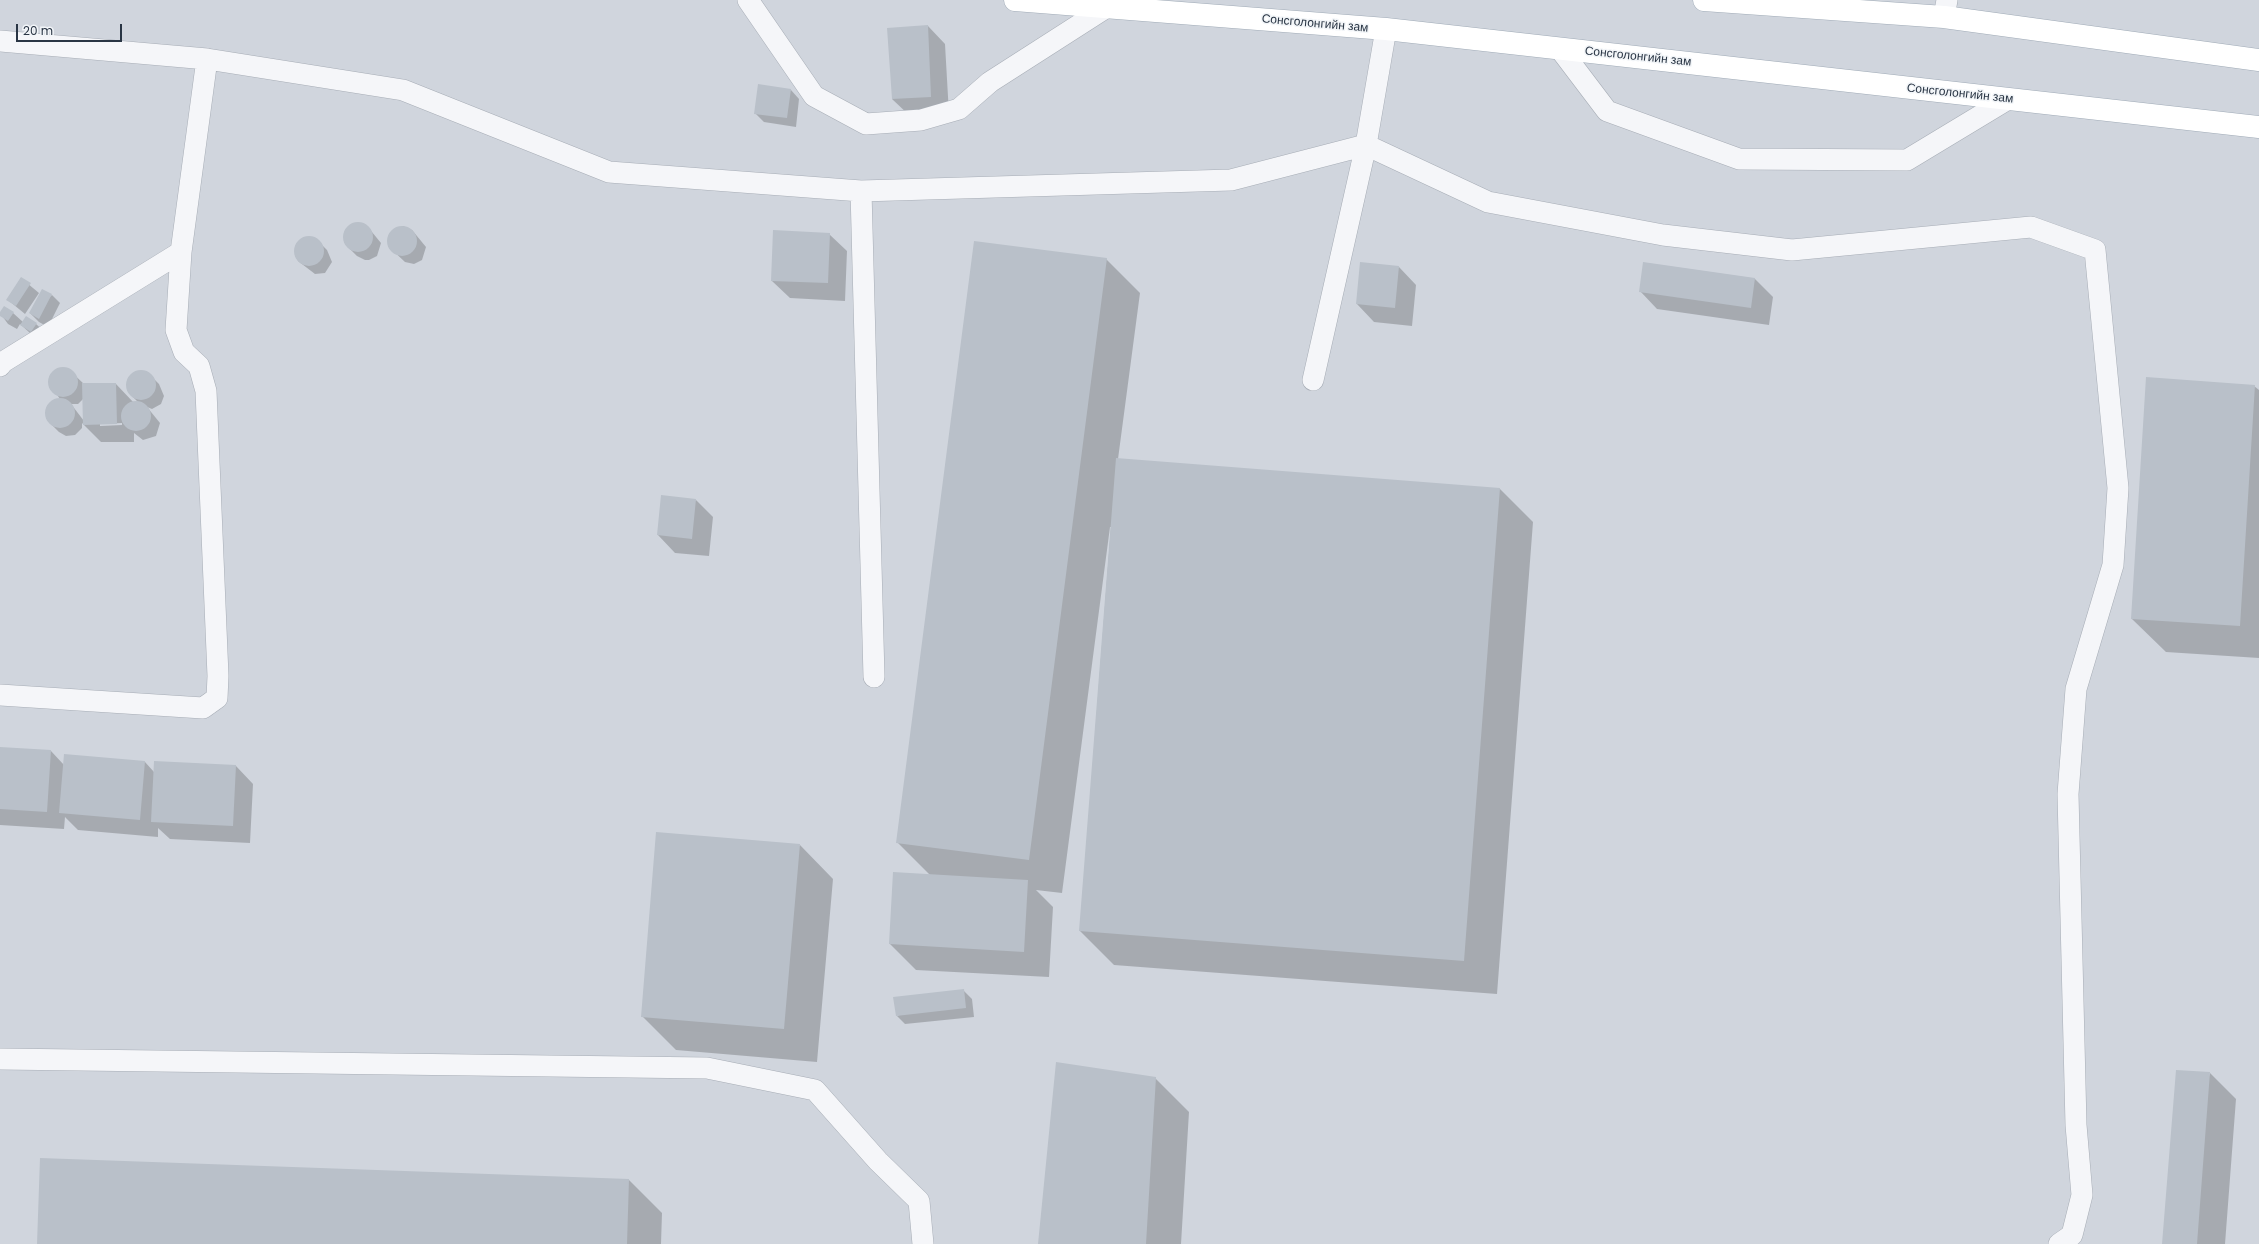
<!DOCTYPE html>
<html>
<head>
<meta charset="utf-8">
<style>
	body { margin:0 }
	#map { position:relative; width:2259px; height:1244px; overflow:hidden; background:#e2e6eb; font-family:Poppins,sans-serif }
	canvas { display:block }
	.scale { position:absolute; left:16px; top:24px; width:106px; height:18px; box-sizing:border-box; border:2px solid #293544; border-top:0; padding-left:5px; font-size:12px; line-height:14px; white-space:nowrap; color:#293544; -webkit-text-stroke:3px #f2f5f8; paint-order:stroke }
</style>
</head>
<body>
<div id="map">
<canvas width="2259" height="1244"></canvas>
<div class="scale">20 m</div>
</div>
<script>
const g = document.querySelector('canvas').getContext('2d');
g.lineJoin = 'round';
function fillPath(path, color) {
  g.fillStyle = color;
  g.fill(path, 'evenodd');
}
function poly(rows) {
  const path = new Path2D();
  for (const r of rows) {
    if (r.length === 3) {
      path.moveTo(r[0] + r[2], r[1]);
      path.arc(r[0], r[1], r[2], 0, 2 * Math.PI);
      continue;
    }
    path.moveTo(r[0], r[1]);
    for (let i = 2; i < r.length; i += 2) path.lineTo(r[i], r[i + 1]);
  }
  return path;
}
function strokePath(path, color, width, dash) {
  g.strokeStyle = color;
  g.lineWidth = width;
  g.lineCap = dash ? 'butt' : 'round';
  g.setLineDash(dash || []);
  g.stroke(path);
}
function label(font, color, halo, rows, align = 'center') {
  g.font = font + ' Poppins,sans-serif';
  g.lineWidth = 3;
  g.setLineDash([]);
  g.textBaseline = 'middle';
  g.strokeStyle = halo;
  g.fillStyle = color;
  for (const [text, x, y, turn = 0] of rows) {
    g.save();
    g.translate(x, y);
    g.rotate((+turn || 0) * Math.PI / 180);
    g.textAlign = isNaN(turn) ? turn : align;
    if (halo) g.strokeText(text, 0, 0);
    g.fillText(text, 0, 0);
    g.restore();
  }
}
fillPath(poly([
	[0,0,2259,0,2259,1244,0,1244]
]), '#d0d5dd');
fillPath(poly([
	[928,26,945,44,949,114,910,116,892,99],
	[791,90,799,99,796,127,764,122,755,113],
	[359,223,367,226,381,243,377,256,369,260,365,260,357,256,348,247,344,238,349,226],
	[403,226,412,230,426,247,422,260,414,264,405,262,389,247,391,233],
	[829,234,847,251,845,301,790,298,772,281],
	[304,237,318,241,327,250,332,262,325,273,315,274,298,261,295,253,297,243],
	[1106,259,1140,293,1118,459,1500,489,1533,522,1497,994,1114,965,1080,931,1111,527,1110,527,1062,893,1036,890,1053,907,1049,977,916,970,890,944,930,875,897,842],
	[1644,263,1755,279,1773,297,1769,325,1657,309,1640,291],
	[1399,267,1416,285,1412,326,1374,322,1357,304],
	[21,278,39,293,25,314,8,300],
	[52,295,60,303,48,327,39,322,30,313],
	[0,313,13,313,23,322,36,324,45,332,30,333,20,324,17,329,8,324],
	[58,368,68,369,84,384,116,384,134,403,138,402,131,395,127,387,129,377,142,371,150,375,159,384,164,396,161,404,152,409,147,407,160,423,156,436,143,440,134,433,134,442,101,442,82,423,82,428,75,435,66,436,59,432,50,423,46,414,48,405,60,399,49,383,51,374],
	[83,399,84,421,71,404,78,404],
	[122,423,122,425,100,426,100,424],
	[2254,386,2259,390,2259,658,2166,652,2132,619],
	[696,500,713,517,709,556,675,553,658,535],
	[0,748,51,751,64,765,145,762,154,772,236,766,253,784,250,843,170,839,158,828,158,837,78,830,65,817,64,829,0,825],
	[800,845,833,879,817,1062,676,1050,642,1016],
	[963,990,972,999,974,1017,905,1024,897,1016],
	[2210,1073,2236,1099,2225,1244,2163,1244],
	[1155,1078,1189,1112,1181,1244,1039,1244],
	[629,1180,662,1213,661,1244,38,1244]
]), '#0003');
fillPath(poly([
	[928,25,931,97,892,99,887,28],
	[758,84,791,89,787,118,754,114],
	[358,237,15],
	[402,241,15],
	[773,230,830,233,828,283,771,281],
	[309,251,15],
	[974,241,1107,258,1029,860,896,843],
	[1360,262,1399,266,1395,308,1356,304],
	[1643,262,1755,278,1751,308,1639,292],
	[21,277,31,283,16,306,6,300],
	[42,289,52,294,39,319,29,313],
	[4,306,14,312,8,321,0,316,0,312],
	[26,316,37,323,31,332,20,325],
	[63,382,15],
	[141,385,15],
	[2146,377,2255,385,2240,626,2131,619],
	[82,383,116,383,117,424,83,425],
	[60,413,15],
	[136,416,15],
	[1116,458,1500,488,1464,961,1079,931],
	[661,495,696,499,692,539,657,535],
	[0,747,51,750,47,812,0,809],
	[64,754,145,761,140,820,59,813],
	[154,761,236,765,233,826,151,822],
	[656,832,800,844,784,1029,641,1017],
	[893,872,1028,880,1024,952,889,944],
	[964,989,966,1008,896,1016,893,997],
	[1056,1062,1156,1077,1146,1244,1038,1244],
	[2176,1070,2210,1072,2197,1244,2162,1244],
	[40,1158,629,1179,627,1244,37,1244]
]), '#b9c0c9');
const service = poly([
	[748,0,814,96,866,124,921,120,959,109,990,82,1107,7],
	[1944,17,1947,0],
	[0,41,207,59,403,90,609,172,861,191,1231,180,1366,145,1488,202,1663,235,1792,250,2031,227,2095,250,2118,488,2113,565,2076,689,2068,794,2076,1125,2082,1195,2072,1235,2059,1244],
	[1560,49,1607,111,1739,159,1907,160,2008,99],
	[861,191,874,677],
	[0,366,3,362,181,252],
	[1313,380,1366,145,1386,29],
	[0,695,203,708,217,698,218,676,206,391,199,366,184,352,176,330,181,252,207,59],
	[0,1059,707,1068,815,1090,878,1161,919,1201,923,1244]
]);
const primary = poly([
	[1015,0,1386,29,2259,127],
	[1704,0,1944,17,2259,60]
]);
strokePath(service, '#a7adb6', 22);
strokePath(primary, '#a0abb7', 23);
strokePath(service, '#f5f6f9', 21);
strokePath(primary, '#fff', 22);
label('12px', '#293544', '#f2f5f8', [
	["Сонсголонгийн зам",1315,24,5],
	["Сонсголонгийн зам",1638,57,6],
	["Сонсголонгийн зам",1960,94,6]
]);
</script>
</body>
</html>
